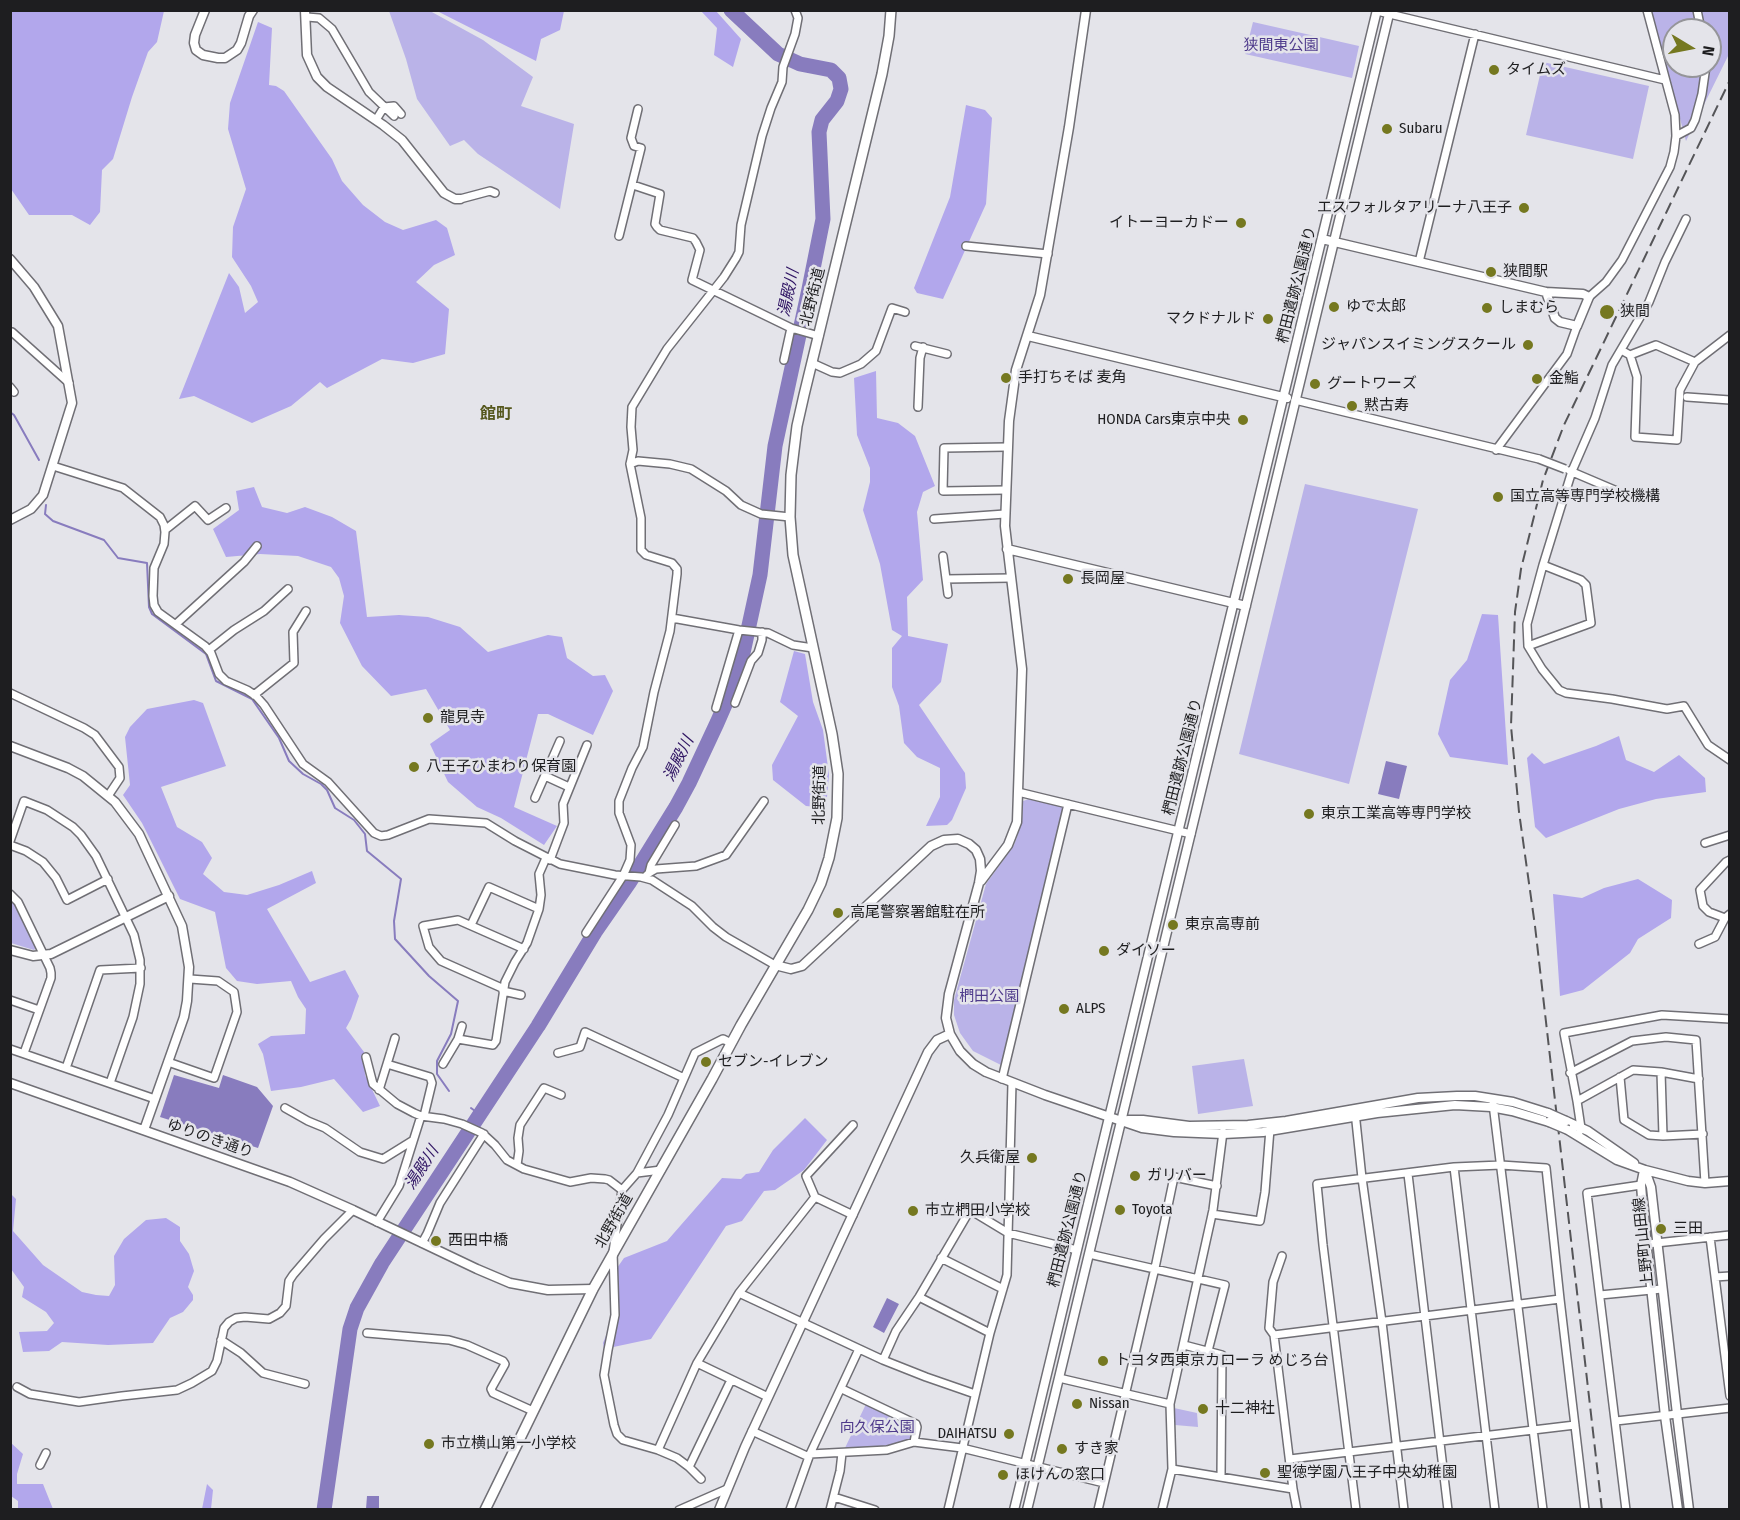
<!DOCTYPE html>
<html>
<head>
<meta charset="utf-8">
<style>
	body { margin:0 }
	#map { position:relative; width:1740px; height:1520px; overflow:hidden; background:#e4e4ea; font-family:"Fira Sans Condensed",sans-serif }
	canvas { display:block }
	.frame { position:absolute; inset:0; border:12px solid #1e1e20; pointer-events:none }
	.north { position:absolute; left:1662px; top:18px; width:60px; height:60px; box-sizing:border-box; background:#e4e4ea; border:2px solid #959599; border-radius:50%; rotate:100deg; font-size:16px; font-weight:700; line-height:24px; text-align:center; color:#1e1e20 }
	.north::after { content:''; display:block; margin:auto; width:21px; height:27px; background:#757820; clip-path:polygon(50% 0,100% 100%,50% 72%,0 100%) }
</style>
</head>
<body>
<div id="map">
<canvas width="1740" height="1520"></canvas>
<div class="frame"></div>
<div class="north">N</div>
</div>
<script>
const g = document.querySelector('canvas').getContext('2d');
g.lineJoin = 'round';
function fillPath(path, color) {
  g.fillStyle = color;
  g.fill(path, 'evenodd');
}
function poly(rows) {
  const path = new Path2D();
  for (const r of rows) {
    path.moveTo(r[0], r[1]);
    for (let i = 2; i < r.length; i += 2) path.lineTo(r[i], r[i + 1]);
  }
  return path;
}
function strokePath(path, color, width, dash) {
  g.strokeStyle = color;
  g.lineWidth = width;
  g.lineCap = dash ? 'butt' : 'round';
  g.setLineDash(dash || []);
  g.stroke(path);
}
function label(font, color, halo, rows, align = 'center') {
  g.font = font + ' "Fira Sans Condensed","Noto Sans JP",sans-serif';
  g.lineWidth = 5;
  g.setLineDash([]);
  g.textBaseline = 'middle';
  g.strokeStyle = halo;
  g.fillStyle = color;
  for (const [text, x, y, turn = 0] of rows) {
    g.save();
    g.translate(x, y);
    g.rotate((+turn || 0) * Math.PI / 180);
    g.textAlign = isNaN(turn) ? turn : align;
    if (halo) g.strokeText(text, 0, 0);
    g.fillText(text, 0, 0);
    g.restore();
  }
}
fillPath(poly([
	[389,11,430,11,483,40,533,77,521,106,574,124,560,209,478,154,464,140,450,146,417,99,406,59],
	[1651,11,1729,11,1729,54,1686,141],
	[1674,30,1710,30,1710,66,1674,66],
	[1253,22,1359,46,1352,78,1245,54],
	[1543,62,1649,86,1633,159,1526,135],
	[1305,484,1418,509,1349,784,1239,754],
	[1029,799,1067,808,1005,1067,973,1051,960,1033,954,1015,954,1000,986,884,1014,845,1017,837,1023,801],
	[10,899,15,904,36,948,34,950,11,943],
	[1244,1059,1253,1106,1198,1114,1192,1066],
	[866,1404,911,1424,914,1428,912,1438,891,1446,845,1448],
	[1174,1408,1197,1413,1198,1427,1175,1425]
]), '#bab3e8');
fillPath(poly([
	[10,11,164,11,157,42,148,52,132,97,113,159,102,170,100,212,90,225,72,215,29,215,11,189],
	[437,11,564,11,560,30,541,39,536,61],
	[701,11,716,11,741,39,733,67,714,55,717,28],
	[258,22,272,28,269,85,276,86,284,91,332,159,342,181,363,205,385,222,403,230,436,220,447,228,455,255,434,265,416,282,449,309,445,354,413,363,382,359,327,388,320,382,291,406,252,423,194,396,179,399,229,273,239,287,245,313,258,302,251,286,232,257,233,227,246,189,228,129,230,103],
	[966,105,985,110,992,118,986,204,943,299,917,293,914,288,950,197],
	[876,371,877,418,898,423,915,436,935,486,923,492,917,512,923,580,907,597,908,636,948,644,941,682,919,705,965,773,966,788,952,820,947,825,926,826,940,797,940,768,917,757,904,743,899,706,892,687,892,648,902,636,892,630,880,564,863,510,870,482,870,468,857,435,854,378],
	[254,487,262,507,287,513,305,507,332,517,356,531,367,617,399,615,428,617,460,627,488,652,548,635,562,637,567,658,593,676,605,675,613,691,593,735,548,714,538,714,514,807,557,826,544,845,501,818,477,807,448,782,430,744,450,730,426,689,391,696,362,666,340,623,344,596,339,578,331,567,298,556,260,554,226,557,213,529,239,510,236,491],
	[1482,614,1498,615,1508,765,1450,757,1438,734,1450,680,1467,660],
	[794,651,805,654,813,702,823,730,829,775,826,808,806,806,773,780,772,765,798,716,780,702],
	[194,700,203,703,226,766,161,787,177,827,202,842,212,858,203,874,224,892,247,895,279,885,312,871,316,883,267,909,310,982,345,970,359,996,351,1019,346,1028,364,1052,365,1075,380,1106,363,1112,334,1079,301,1087,271,1091,263,1054,258,1044,271,1036,305,1034,306,1009,298,997,291,981,257,984,237,981,226,968,215,912,180,899,142,823,123,795,130,785,125,737,130,727,147,709],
	[1619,736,1626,760,1654,772,1679,755,1705,778,1706,792,1656,799,1619,809,1546,838,1535,827,1527,758,1532,753,1544,764,1596,746],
	[1638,879,1672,900,1671,918,1638,939,1630,953,1583,990,1560,996,1553,894,1582,898,1604,888],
	[805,1118,827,1140,804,1170,775,1190,764,1191,742,1221,726,1226,651,1339,604,1349,603,1343,615,1313,612,1275,624,1258,667,1241,722,1178,741,1179,746,1174,759,1172,773,1150],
	[11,1194,16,1199,13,1231,43,1265,82,1292,96,1295,109,1296,115,1285,114,1256,124,1239,146,1220,166,1218,180,1227,180,1241,189,1254,194,1271,188,1287,193,1295,193,1300,183,1312,170,1318,153,1343,108,1345,62,1342,49,1351,23,1352,19,1332,47,1331,54,1323,46,1312,22,1297,24,1287,11,1269],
	[10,1442,23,1454,17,1474,17,1484,43,1484,53,1509,18,1509,18,1501,11,1496],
	[207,1484,213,1490,211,1509,202,1509]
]), '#b2a7ec');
fillPath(poly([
	[1386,761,1407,766,1399,799,1378,794],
	[174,1075,219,1088,223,1075,257,1087,273,1106,258,1148,160,1117],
	[887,1298,899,1304,884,1333,873,1327],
	[367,1496,379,1496,379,1509,366,1509]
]), '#887cbe');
strokePath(poly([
	[10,412,14,415,39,460],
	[46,505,45,514,53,521,104,540,118,558,147,563,149,607,152,614,206,654,216,681,252,699,279,738,289,761,303,774,321,784,327,790,335,808,354,820,365,834,367,851,401,879,394,921,395,939,429,976,458,1001,451,1034,437,1061,437,1074,449,1091],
	[471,1108,479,1114]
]), '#887cbe', 2);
strokePath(poly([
	[324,1510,350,1329,357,1308,382,1263,538,1026,595,932,629,883,676,807,689,783,717,723,731,691,743,653,760,575,775,446,809,289,823,219,819,132,822,120,837,101,841,89,839,78,831,70,800,64,778,54,731,10]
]), '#887cbe', 15);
const minor = poly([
	[1697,10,1701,30],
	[1377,11,1665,80],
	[307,17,319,18,332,29,369,92,394,116],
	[376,120,384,107,394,106,401,114],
	[1676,136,1691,128,1695,120,1702,94,1706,66],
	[633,185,660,194,655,224,657,227,660,230,693,238,696,242,700,250,692,280,791,328,819,336],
	[460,199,490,191,495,193],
	[1686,219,1665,262,1649,302,1612,365,1595,418,1572,471,1543,565,1527,624,1528,646,1542,669,1559,690,1566,693,1612,699,1667,709,1684,706,1708,745,1730,760],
	[619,236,641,148,634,146,631,138,638,109],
	[966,246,1048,254],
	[1419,262,1475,34],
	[1589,297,1606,282,1622,260,1670,167,1674,152,1676,136,1675,115,1647,10],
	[10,333,12,332,69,383],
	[915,346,947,354],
	[1621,350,1630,355,1656,345,1695,362,1730,335],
	[1630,355,1637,377,1635,437,1677,440,1680,390,1695,362],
	[784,360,791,328],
	[812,363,832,372,840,373,861,364,876,351,892,308,905,312],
	[10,387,14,392],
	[1687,397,1730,400],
	[1295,400,1539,459],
	[918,407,920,358,923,347],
	[1496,450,1567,354,1577,326],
	[630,464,638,461,670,464,691,469,726,491,741,505,761,514,790,517],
	[53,466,123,488,160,517,164,525,165,532,164,544,154,568,153,596,154,605,158,612,205,646,211,653,219,674,226,681,247,690,256,696,264,705,303,764,328,782,374,833,381,836,388,835,429,819,486,823,515,841,560,864,615,875,641,877,652,880,692,906,713,927,726,937,775,965],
	[1570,471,1617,491],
	[1006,490,943,491,944,448,1007,447],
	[934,519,1005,514],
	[165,530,195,506,208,520,226,508],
	[943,556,948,594],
	[946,579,1011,578],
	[672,618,739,630,768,633,793,645,813,648],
	[176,624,244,562,257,546],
	[1528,646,1591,623,1586,585,1581,580,1543,565],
	[209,650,234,630,264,611,288,589],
	[10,693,84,728,95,735,119,767,120,778,108,796],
	[254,695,294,663,293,632,306,611],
	[735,703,751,661,758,653,762,640,762,632],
	[716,708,739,630],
	[545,776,569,787],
	[1018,792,1191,834],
	[535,798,560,741],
	[10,841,24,801,47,810,73,827,81,835,96,856,134,935,140,960,140,984,133,1017,110,1083],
	[1705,843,1730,835],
	[10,845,26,851,43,862,56,878,67,900,108,879],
	[550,860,564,823,563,804,587,745],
	[649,873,651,865,675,825],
	[645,877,649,873,656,869,696,866,726,855,764,801],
	[10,894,18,902,50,968,51,973,51,978,24,1053],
	[539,909,541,895,539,874,546,858],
	[1725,918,1709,912,1703,906,1700,890,1726,862,1730,860],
	[586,933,623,876,630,860,631,845,619,813,619,801,632,768,643,747,654,692,670,631,677,574,677,569,672,563,646,555,641,550,641,518,630,464,633,450,631,427,632,407,667,349,724,277,736,258,739,252,741,225,762,136,771,108,782,82,783,67,795,34,798,18,795,10],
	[1699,944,1715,937,1725,918,1730,914],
	[504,989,441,961,429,947,423,926,458,920,524,949],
	[503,991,521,995],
	[10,1000,39,1010],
	[458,1039,493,1045,496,1041,505,982,515,962,527,943,539,909,489,887,471,925],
	[10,1049,155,1099],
	[558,1053,580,1047,585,1032,684,1078],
	[366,1057,373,1084,397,1104,414,1113,421,1116,444,1119,462,1124,482,1133,495,1145,507,1160,524,1169,570,1182,591,1178,605,1179,609,1180,622,1190,613,1252,615,1315,608,1350,604,1375,614,1425,617,1434,623,1440,658,1450],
	[168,1062,214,1078,237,1012,234,992,218,981,190,979],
	[387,1064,430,1077,432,1083,424,1116],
	[443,1064,458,1039,462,1026],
	[66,1068,100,970,141,968],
	[1661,1072,1663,1136,1703,1134],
	[1570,1073,1632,1041,1666,1037,1696,1040,1705,1183],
	[1620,1077,1624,1120,1649,1135,1663,1136],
	[1002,1079,1068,804],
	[379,1090,395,1038],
	[1577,1101,1633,1070,1661,1072,1699,1079],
	[1493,1104,1543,1510],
	[285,1108,308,1121,325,1128,360,1152,383,1159,412,1141],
	[1355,1112,1362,1178,1382,1322,1404,1510],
	[1580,1131,1581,1128,1577,1101,1564,1033,1662,1015,1730,1019],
	[517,1165,519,1151,518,1138,520,1125,544,1088,561,1095],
	[1454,1167,1495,1510],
	[637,1173,661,1170],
	[1408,1174,1448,1510],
	[622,1190,637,1173,668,1115,695,1053,723,1039,731,1043],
	[815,1197,853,1215],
	[1212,1214,1260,1221,1265,1192,1270,1129],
	[377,1222,399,1186,421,1116],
	[1710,1237,1730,1396],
	[422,1243,427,1234,440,1203,484,1134],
	[1647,1244,1730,1235],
	[1089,1254,1225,1285,1208,1351],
	[1282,1256,1273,1282,1269,1328,1274,1335,1293,1489,1297,1510],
	[941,1258,1003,1289],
	[1715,1277,1730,1276],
	[739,1293,883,1360,926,1377,975,1394],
	[1600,1295,1662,1289],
	[919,1297,990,1333],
	[367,1333,449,1340,467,1345,503,1361,505,1364,491,1389,493,1393,533,1411],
	[1274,1335,1560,1299],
	[221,1340,241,1353,263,1373,305,1384],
	[1184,1345,1222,1355,1221,1477],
	[883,1360,896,1331,919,1297,970,1210,1008,1233,1077,1250],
	[697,1363,768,1397],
	[1059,1378,1170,1404],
	[17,1387,30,1394,79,1402,122,1396,177,1390,192,1383,212,1371,217,1361,224,1328,229,1322,236,1318,245,1317,269,1319,280,1313,286,1306,289,1281,293,1275,324,1239,353,1210],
	[842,1389,916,1424,917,1427,914,1442],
	[1616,1421,1730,1408],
	[752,1431,809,1457],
	[810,1454,887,1450,914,1442,962,1448,1104,1483],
	[1290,1459,1575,1425],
	[40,1465,46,1453],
	[689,1467,731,1380],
	[1172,1469,1293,1489],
	[701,1479,689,1467,677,1458,658,1450,697,1363,739,1293,815,1197,806,1176,853,1125],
	[834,1497,875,1510],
	[679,1510,727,1489],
	[790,1510,810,1454,859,1349],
	[830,1510,840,1471,842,1453],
	[948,1510,990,1333,1007,1275,1012,1083],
	[1098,1510,1155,1268,1174,1177,1217,1186],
	[1162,1510,1172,1469,1170,1404,1213,1210,1223,1132],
	[1356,1510,1323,1245,1317,1184,1454,1167,1501,1165,1546,1168,1560,1299,1585,1510],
	[1626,1510,1587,1193,1641,1185]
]);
const tertiary = poly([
	[205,10,195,35,194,43,196,50,203,55,218,58,225,58,237,50,241,43,249,16,253,10],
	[305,10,307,55,317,77,327,87,383,125,402,140,444,193,455,199,460,199],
	[1322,239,1546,292,1583,294,1589,297,1577,326,1560,322,1555,318,1546,292],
	[10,259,34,287,58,326,72,403,43,495,31,509,10,520],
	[1028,336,1287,398],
	[1007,549,1246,606],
	[10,746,68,768,83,776,115,802,139,834,182,926,189,967,187,1001,184,1017,144,1130],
	[981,881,1008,845,1017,822,1022,669,1005,526,1009,421,1016,370,1040,295,1069,127,1086,10],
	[10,950,33,956,51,954,169,896],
	[775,965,791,969,802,966,931,846,944,840,958,839,969,844,976,850,980,859,981,871,979,883,949,994,946,1018,950,1034,960,1051,973,1064,986,1072,1045,1095,1142,1128,1174,1132,1223,1134,1263,1132,1377,1113,1455,1105,1491,1107,1512,1111,1549,1122],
	[10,1083,290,1182,353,1210,477,1269,510,1283,548,1290,593,1289],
	[1128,1120,1143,1120,1189,1126,1248,1125,1286,1121,1418,1098,1457,1096,1475,1096,1513,1102,1548,1113],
	[1566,1121,1588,1131,1634,1163],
	[1568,1130,1617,1160,1645,1170,1688,1181,1705,1183,1730,1181],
	[1644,1170,1641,1185,1644,1222,1665,1416,1678,1510],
	[1645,1170,1651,1187,1677,1414,1689,1510],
	[719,1510,745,1447,928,1052,937,1040,950,1034],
	[1014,1510,1377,10],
	[1027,1510,1390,10]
]);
const secondary = poly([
	[485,1510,593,1289,712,1079,741,1025,808,910,821,883,829,858,837,818,838,774,832,734,793,555,790,517,791,475,797,426,804,395,882,74,889,36,891,10]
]);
strokePath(minor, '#706f75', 10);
strokePath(tertiary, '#706f75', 11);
strokePath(secondary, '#706f75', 12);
strokePath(minor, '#fff', 7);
strokePath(tertiary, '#fff', 8);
strokePath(secondary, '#fff', 9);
strokePath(poly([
	[1602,1510,1535,926,1519,812,1511,726,1515,612,1521,569,1543,480,1564,425,1730,80]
]), '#555558', 2, [12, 6]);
const minorBridge = poly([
	[1539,459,1565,469]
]);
const tertiaryBridge = poly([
	[1548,1113,1566,1121],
	[1549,1122,1568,1130]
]);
strokePath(minorBridge, '#706f75', 10, []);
strokePath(tertiaryBridge, '#706f75', 11, []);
strokePath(minorBridge, '#fff', 7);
strokePath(tertiaryBridge, '#fff', 8);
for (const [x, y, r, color] of [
	[1494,70,6,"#757820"],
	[1387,129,6,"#757820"],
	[1524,208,6,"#757820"],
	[1241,223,6,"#757820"],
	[1491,272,6,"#757820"],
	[1334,307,6,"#757820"],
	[1487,308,6,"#757820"],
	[1607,312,8,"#757820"],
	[1268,319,6,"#757820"],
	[1528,345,6,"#757820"],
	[1006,378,6,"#757820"],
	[1537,379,6,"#757820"],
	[1315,384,6,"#757820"],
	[1352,406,6,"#757820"],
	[1243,420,6,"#757820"],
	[1498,497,6,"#757820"],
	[1068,579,6,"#757820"],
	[428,718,6,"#757820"],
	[414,767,6,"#757820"],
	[1309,814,6,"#757820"],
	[838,913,6,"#757820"],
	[1173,925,6,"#757820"],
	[1104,951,6,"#757820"],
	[1064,1009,6,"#757820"],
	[706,1062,6,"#757820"],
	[1032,1158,6,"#757820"],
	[1135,1176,6,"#757820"],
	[1120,1210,6,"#757820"],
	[913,1211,6,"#757820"],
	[1661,1229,6,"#757820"],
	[436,1241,6,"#757820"],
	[1103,1361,6,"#757820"],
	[1077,1404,6,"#757820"],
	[1203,1409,6,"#757820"],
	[1009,1434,6,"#757820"],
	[429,1444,6,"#757820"],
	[1062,1449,6,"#757820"],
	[1265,1473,6,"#757820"],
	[1003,1475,6,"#757820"]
]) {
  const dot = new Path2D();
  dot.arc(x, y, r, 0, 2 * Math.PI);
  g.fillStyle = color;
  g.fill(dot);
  strokePath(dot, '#e4e4ea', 2);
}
label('15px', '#4f3b8c', '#e4e4ea', [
	["狭間東公園",1281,46],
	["椚田公園",989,997],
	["向久保公園",877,1428]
]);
label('15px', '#1e1e20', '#e4e4ea', [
	["タイムズ",1506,70],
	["Subaru",1399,129],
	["エスフォルタアリーナ八王子",1512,208,"right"],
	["イトーヨーカドー",1229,223,"right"],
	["狭間駅",1503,272],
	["ゆで太郎",1346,307],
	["しまむら",1499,308],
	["狭間",1620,312],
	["マクドナルド",1256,319,"right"],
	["ジャパンスイミングスクール",1516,345,"right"],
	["手打ちそば 麦角",1018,378],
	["金鮨",1549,379],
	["グートワーズ",1327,384],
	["黙古寿",1364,406],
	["HONDA Cars東京中央",1231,420,"right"],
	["国立高等専門学校機構",1510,497],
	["長岡屋",1080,579],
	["龍見寺",440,718],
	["八王子ひまわり保育園",426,767],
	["東京工業高等専門学校",1321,814],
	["高尾警察署館駐在所",850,913],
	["東京高専前",1185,925],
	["ダイソー",1116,951],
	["ALPS",1076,1009],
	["セブン-イレブン",718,1062],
	["久兵衛屋",1020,1158,"right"],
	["ガリバー",1147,1176],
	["Toyota",1132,1210],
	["市立椚田小学校",925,1211],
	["三田",1673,1229],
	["西田中橋",448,1241],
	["トヨタ西東京カローラ めじろ台",1115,1361],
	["Nissan",1089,1404],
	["十二神社",1215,1409],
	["DAIHATSU",997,1434,"right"],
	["市立横山第一小学校",441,1444],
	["すき家",1074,1449],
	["聖徳学園八王子中央幼稚園",1277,1473],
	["ほけんの窓口",1015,1475]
], 'left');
label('15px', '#1e1e20', '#e4e4ea', [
	["椚田遺跡公園通り",1297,285,-76],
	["北野街道",813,297,-76],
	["椚田遺跡公園通り",1183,757,-76],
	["北野街道",820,795,-89],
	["ゆりのき通り",210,1139,19],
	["北野街道",614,1221,-60],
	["椚田遺跡公園通り",1068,1229,-76],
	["上野町山田線",1644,1242,-96]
]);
label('italic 16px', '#2f1463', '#e4e4ea', [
	["湯殿川",789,293,-78],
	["湯殿川",679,759,-64],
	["湯殿川",422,1168,-57]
]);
label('bold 16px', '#56581e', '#e4e4ea', [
	["館町",496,415]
]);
</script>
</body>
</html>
